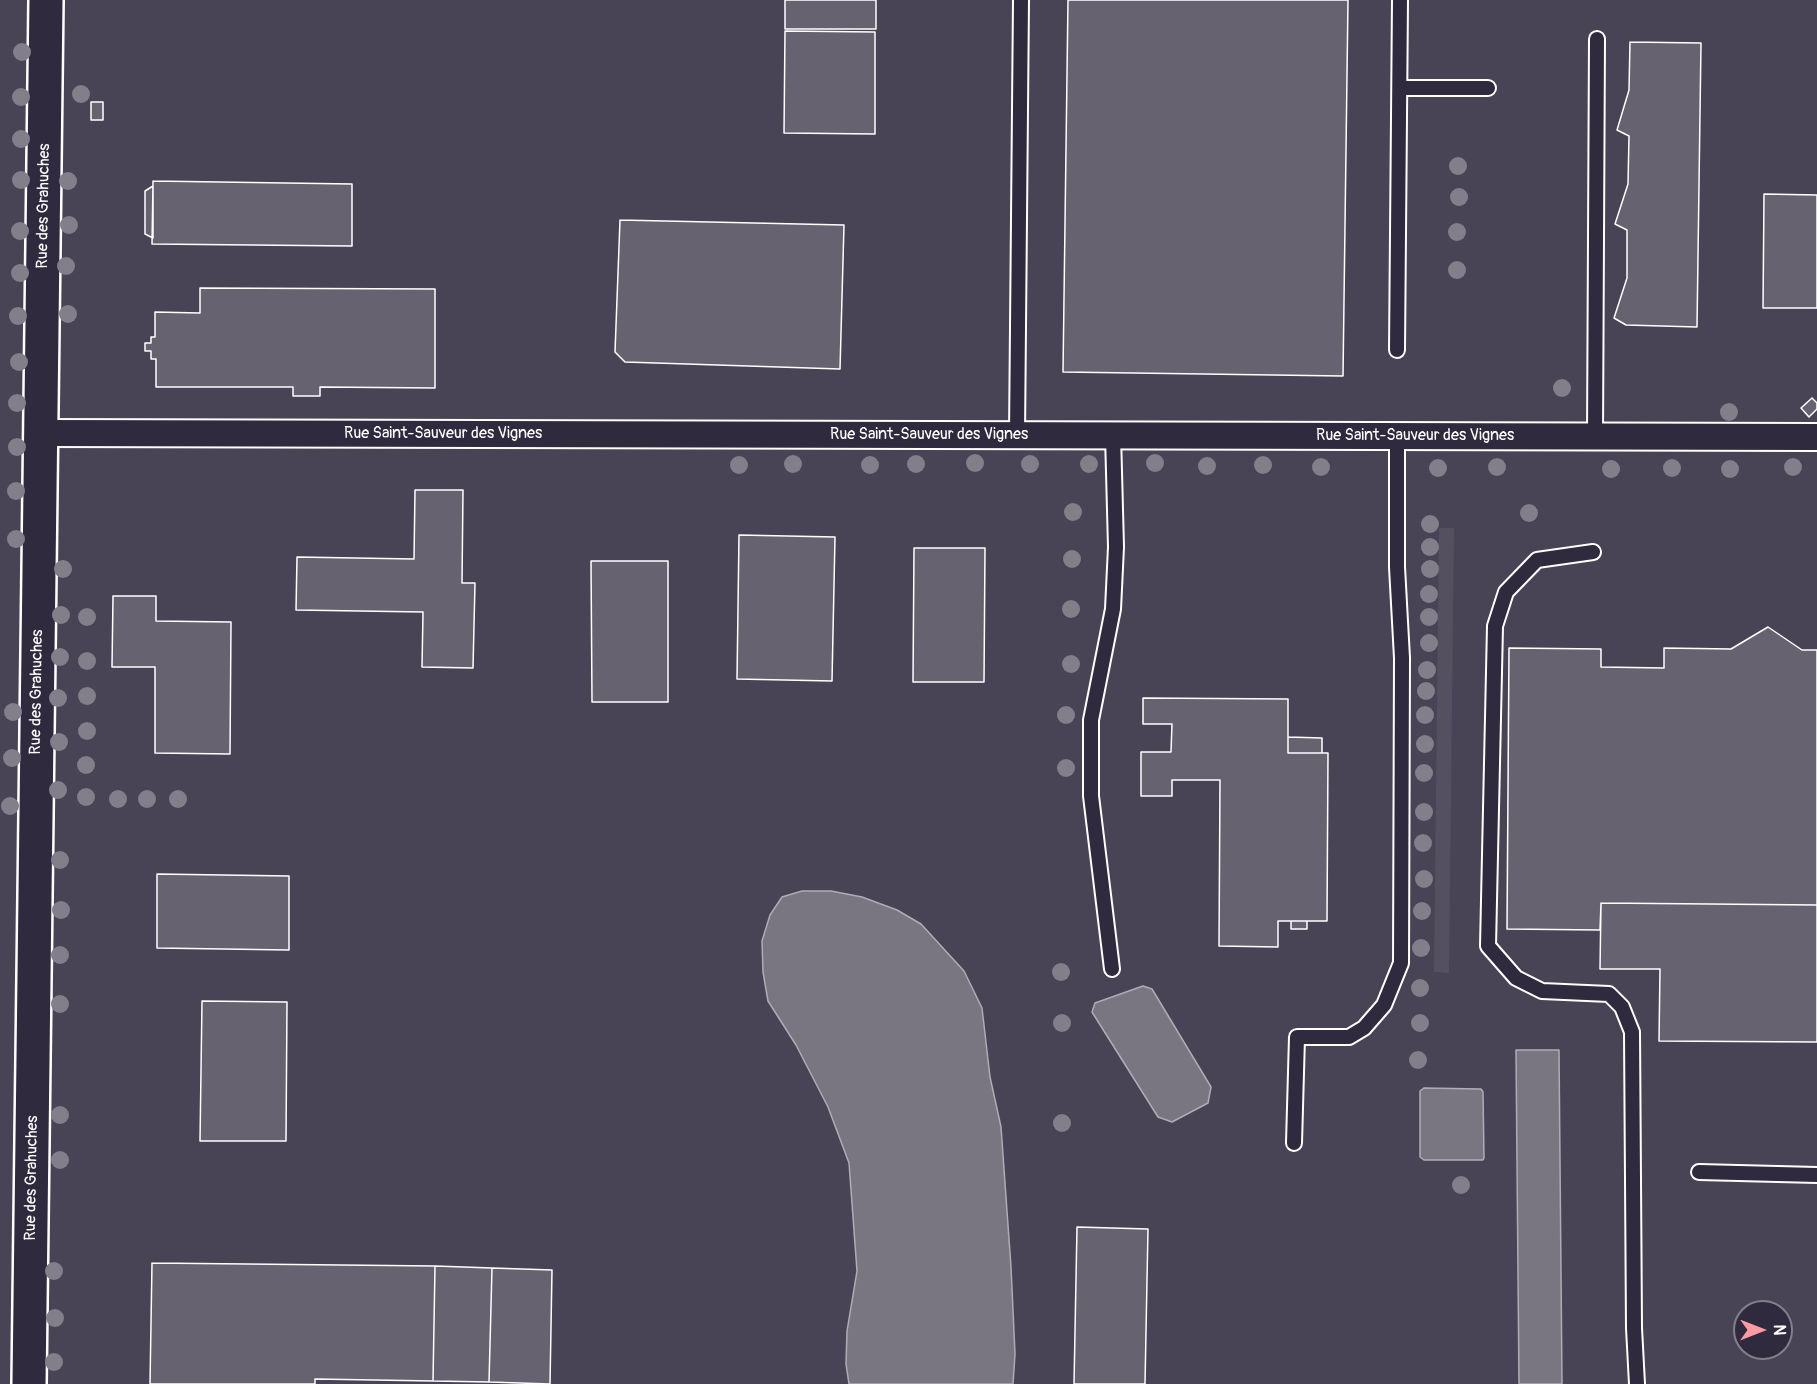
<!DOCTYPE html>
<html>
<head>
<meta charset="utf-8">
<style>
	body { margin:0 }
	#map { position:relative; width:1817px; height:1384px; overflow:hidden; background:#3c3749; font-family:Pangolin,sans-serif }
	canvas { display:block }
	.north { position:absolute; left:1733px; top:1300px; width:60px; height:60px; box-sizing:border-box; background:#2f2a3d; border:2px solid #827f8b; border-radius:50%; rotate:90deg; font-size:16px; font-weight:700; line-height:24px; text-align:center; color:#fff }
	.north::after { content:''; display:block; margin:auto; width:21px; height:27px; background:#ff9aa2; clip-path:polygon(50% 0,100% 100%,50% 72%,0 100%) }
</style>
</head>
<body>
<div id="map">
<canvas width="1817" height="1384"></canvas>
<div class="north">N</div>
</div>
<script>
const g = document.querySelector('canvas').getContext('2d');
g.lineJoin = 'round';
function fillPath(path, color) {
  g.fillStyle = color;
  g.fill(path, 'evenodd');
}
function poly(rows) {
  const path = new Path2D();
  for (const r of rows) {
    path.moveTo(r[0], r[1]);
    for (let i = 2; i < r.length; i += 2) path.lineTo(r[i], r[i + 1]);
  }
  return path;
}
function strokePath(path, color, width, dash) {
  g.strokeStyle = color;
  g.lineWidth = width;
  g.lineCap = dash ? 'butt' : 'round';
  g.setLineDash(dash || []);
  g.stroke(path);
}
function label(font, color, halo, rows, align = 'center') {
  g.font = font + ' Pangolin,sans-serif';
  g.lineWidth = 4.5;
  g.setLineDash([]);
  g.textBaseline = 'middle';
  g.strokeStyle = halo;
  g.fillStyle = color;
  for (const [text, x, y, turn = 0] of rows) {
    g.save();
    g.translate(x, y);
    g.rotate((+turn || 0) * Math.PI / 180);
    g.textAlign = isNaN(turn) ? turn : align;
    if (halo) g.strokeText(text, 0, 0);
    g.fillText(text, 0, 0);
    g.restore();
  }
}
fillPath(poly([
	[0,0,1817,0,1817,1384,0,1384],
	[1745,1312,1781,1312,1781,1348,1745,1348]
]), '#494455');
fillPath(poly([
	[1439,528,1454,528,1449,973,1434,972]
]), '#555060');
const water = poly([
	[802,891,831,891,862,897,897,910,921,924,964,971,982,1008,990,1077,1001,1127,1011,1267,1015,1354,1013,1384,849,1384,846,1364,847,1331,857,1271,849,1163,828,1107,796,1045,768,1001,763,972,762,941,770,915,782,897,802,891],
	[1143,986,1152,989,1211,1087,1208,1103,1172,1122,1158,1117,1092,1012,1095,1003,1143,986],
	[1516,1050,1559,1050,1562,1384,1519,1384,1516,1050],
	[1424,1088,1481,1089,1483,1092,1484,1158,1483,1160,1424,1160,1420,1157,1420,1091,1424,1088]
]);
fillPath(water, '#797682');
strokePath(water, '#afadb4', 1.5);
const building = poly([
	[785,0,876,0,876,29,785,29,785,0],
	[1068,0,1348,0,1343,376,1063,372,1068,0],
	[785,31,875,32,875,134,784,133,785,31],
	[1630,42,1701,43,1697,327,1626,325,1614,318,1627,278,1627,230,1615,224,1628,184,1629,136,1617,130,1629,90,1630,42],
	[91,102,103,102,103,120,91,120,91,102],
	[153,181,352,184,352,246,152,244,153,181],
	[153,186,153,238,145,234,145,191,153,186],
	[1764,194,1817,195,1817,308,1763,308,1764,194],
	[620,220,844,225,840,369,625,362,615,352,620,220],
	[200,288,435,289,435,388,320,387,320,396,293,396,293,387,156,387,156,359,151,359,151,351,145,351,145,343,151,343,151,337,155,337,155,312,200,313,200,288],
	[1812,398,1817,403,1817,409,1809,417,1801,408,1812,398],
	[415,490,463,490,462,583,475,583,473,668,422,667,423,612,296,610,297,557,414,559,415,490],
	[739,535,835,537,832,681,737,679,739,535],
	[914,548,985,548,984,682,913,682,914,548],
	[591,561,668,561,668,702,592,702,591,561],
	[113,596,156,596,156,621,231,622,230,754,155,753,155,667,112,667,113,596],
	[1768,627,1802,650,1817,650,1817,905,1601,903,1600,930,1507,929,1509,648,1601,649,1601,667,1664,668,1664,648,1731,649,1768,627],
	[1143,698,1288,699,1288,753,1328,753,1327,921,1278,921,1278,947,1219,946,1220,780,1172,780,1172,796,1141,796,1141,752,1171,752,1172,724,1143,724,1143,698],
	[1288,737,1322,738,1322,753,1288,753,1288,737],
	[157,874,289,876,289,950,157,948,157,874],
	[1601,903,1817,905,1817,1042,1659,1041,1660,969,1600,969,1601,903],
	[1291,921,1307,921,1307,929,1291,929,1291,921],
	[202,1001,287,1002,286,1141,200,1141,202,1001],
	[1077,1227,1148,1229,1145,1384,1074,1384,1077,1227],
	[152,1263,435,1266,433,1381,315,1379,315,1384,150,1384,152,1263],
	[435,1266,492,1268,489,1382,433,1381,435,1266],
	[492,1268,552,1270,550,1384,489,1382,492,1268]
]);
fillPath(building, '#666270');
strokePath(building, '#fff', 1.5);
const lane = poly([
	[1400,88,1488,88],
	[1397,350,1400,0],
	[1017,435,1021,0],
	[1595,436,1597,39],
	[1593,552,1537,560,1506,592,1495,626,1488,946,1516,978,1542,991,1609,994,1622,1007,1632,1032,1634,1328,1637,1384],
	[1112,969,1091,796,1091,720,1113,609,1116,547,1113,435],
	[1294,1143,1297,1037,1349,1037,1364,1028,1384,1005,1401,963,1402,658,1397,567,1397,436],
	[1699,1172,1817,1175]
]);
const street = poly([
	[41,433,1817,437]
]);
const secondary = poly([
	[29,1384,46,0]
]);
strokePath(lane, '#fff', 18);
strokePath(street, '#fff', 30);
strokePath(secondary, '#fff', 38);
strokePath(lane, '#2f2a3d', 14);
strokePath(street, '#2f2a3d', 26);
strokePath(secondary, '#2f2a3d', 33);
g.fillStyle = '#827e8a';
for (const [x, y] of [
	[22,52],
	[81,94],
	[21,97],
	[21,139],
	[1458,166],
	[21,180],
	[68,181],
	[1459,197],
	[69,225],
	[20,231],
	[1457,232],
	[66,266],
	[1457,270],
	[20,273],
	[68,314],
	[18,316],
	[19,362],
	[1562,388],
	[17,403],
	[1729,412],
	[17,447],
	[975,463],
	[1155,463],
	[793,464],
	[916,464],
	[1030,464],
	[1089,464],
	[739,465],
	[870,465],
	[1263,465],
	[1207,466],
	[1321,467],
	[1497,467],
	[1793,467],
	[1438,468],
	[1672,468],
	[1611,469],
	[1730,469],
	[16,491],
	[1073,512],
	[1529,513],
	[1430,524],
	[16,539],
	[1430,547],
	[1072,559],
	[63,569],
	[1430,569],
	[1429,594],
	[1071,609],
	[61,615],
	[87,617],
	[1429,617],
	[1429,643],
	[60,657],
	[87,661],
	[1071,664],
	[1427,670],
	[1426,691],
	[87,696],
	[58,698],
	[13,712],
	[1066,715],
	[1425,715],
	[87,731],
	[59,742],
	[1425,744],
	[12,758],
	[86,765],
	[1066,768],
	[1424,773],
	[58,790],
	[86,797],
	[118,799],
	[147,799],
	[178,799],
	[10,806],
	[1424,812],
	[1423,843],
	[60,860],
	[1424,879],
	[61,910],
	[1422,911],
	[1421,948],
	[60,955],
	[1061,972],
	[1420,988],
	[60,1004],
	[1062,1023],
	[1420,1023],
	[1418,1060],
	[60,1115],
	[1062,1123],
	[60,1160],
	[1461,1185],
	[54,1271],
	[55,1318],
	[54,1362]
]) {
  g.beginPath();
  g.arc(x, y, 9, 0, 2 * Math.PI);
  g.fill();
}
label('16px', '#fff', '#2f2a3d', [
	["Rue des Grahuches",44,206,-89],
	["Rue Saint-Sauveur des Vignes",443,434],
	["Rue Saint-Sauveur des Vignes",929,435],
	["Rue Saint-Sauveur des Vignes",1415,436],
	["Rue des Grahuches",37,692,-89],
	["Rue des Grahuches",32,1178,-89]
]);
</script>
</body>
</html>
